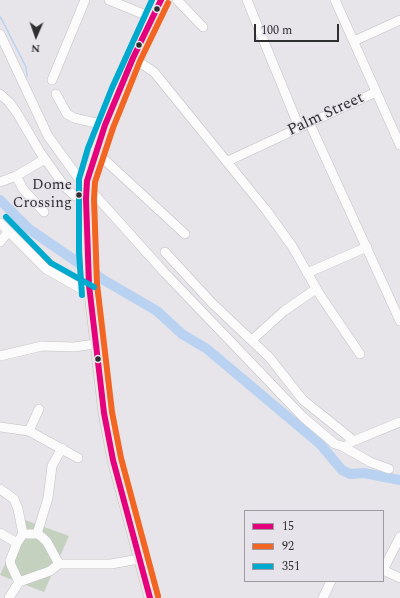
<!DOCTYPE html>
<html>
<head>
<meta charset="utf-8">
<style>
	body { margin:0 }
	#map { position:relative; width:400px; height:598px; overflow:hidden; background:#e7e5e9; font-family:Spectral,serif }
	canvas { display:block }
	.legend { position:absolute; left:244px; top:510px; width:140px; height:72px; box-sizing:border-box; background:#e7e3eb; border:1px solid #9d9ba1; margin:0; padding:5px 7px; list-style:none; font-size:12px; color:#2f2e31 }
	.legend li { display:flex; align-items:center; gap:8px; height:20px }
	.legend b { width:20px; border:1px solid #9d9ba1 }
	.north { position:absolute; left:16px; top:16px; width:40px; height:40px; -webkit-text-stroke:3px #e7e3eb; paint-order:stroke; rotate:182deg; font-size:11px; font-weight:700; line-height:16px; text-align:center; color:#2f2e31 }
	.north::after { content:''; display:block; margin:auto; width:14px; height:18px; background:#2f2e31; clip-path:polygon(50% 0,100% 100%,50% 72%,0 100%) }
	.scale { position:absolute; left:254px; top:24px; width:85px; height:18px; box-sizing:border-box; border:2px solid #2f2e31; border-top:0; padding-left:5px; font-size:12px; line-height:14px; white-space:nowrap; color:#2f2e31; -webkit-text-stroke:3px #e7e3eb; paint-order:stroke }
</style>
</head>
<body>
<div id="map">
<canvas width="400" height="598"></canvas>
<ul class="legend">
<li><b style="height:5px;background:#e5007d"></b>15</li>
<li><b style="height:5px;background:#f26522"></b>92</li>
<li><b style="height:5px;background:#00a9ce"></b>351</li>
</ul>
<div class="north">N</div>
<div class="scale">100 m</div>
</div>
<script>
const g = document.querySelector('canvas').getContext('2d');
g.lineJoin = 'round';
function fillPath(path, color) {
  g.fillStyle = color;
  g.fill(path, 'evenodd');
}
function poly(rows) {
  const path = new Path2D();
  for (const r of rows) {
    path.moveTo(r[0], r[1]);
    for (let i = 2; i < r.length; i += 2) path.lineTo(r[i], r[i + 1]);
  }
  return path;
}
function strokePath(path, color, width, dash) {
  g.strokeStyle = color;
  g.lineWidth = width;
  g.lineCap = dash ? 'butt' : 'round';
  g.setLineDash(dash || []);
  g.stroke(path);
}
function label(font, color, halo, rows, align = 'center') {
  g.font = font + ' Spectral,serif';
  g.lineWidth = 3;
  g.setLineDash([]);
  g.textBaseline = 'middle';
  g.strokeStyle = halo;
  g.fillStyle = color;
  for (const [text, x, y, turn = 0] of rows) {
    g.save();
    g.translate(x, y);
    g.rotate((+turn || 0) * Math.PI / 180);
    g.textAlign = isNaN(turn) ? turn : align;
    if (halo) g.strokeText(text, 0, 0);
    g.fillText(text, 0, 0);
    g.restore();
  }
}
fillPath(poly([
	[25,520,69,536,44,592,0,575]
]), '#c5d1bf');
strokePath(poly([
	[0,16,26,67,27,76]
]), '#bad2f1', 1.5);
strokePath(poly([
	[0,200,29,229,102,279,157,311,182,334,207,349,320,444,342,470,350,474,364,473,400,480]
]), '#bad2f1', 10);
const minor = poly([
	[109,0,153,18],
	[177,0,203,27],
	[247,0,299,127],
	[335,0,400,145],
	[0,34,48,136,77,176,86,185,164,272,303,417,335,444,342,446,370,462,389,469],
	[354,41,400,20],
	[133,58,154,72,266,210,292,246,320,295,360,354],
	[52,80,85,0],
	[0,94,9,102,17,113,40,152,65,187,75,196,86,199],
	[56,94,67,114,74,118,105,125],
	[309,122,400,321],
	[95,151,185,234],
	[228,161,376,92],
	[16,176,23,189,44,212],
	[0,182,16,176,45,159],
	[0,223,46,269,90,294],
	[0,242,8,232],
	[165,252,212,303,269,357,303,400,354,441],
	[307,273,367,247],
	[252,340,284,311,316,289],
	[0,356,42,346,74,347,95,344],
	[0,427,29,431,78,458],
	[29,431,39,409],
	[349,443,400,422],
	[0,489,14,499,18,509,23,534],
	[0,533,17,543],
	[37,534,48,498,52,466,62,448],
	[383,570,400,537],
	[383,570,400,578],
	[19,582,11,565,10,561,17,543,23,534,37,534,42,537,47,542,59,564],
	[9,598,19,582,50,571,59,564,111,564,139,559],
	[323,598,331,581]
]);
const major = poly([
	[150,598,113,460,104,413,89,285,86,199,87,181,105,125,133,58,161,0]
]);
strokePath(minor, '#c1c0c2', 10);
strokePath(major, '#c1c0c2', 12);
strokePath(minor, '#fbfbfc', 9);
strokePath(major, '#ede8e4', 11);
strokePath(poly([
	[150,598,113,460,104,413,89,285,86,199,87,181,105,125,133,58,161,0]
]), '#e5007d', 6);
strokePath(poly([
	[158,596,121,458,112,412,97,284,94,199,95,182,113,128,140,61,168,3]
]), '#f26522', 6);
strokePath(poly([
	[6,217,51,263,94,287],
	[82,295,79,253,79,179,88,148,112,88,152,0]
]), '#00a9ce', 6);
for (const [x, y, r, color] of [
	[157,9,3.5,"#2f2e31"],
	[139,45,3.5,"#2f2e31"],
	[79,195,3.5,"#2f2e31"],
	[98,359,3.5,"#2f2e31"]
]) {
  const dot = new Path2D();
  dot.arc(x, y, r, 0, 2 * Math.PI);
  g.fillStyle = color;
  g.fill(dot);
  strokePath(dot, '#e7e3eb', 1.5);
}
label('15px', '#2f2e31', '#e7e3eb', [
	["Dome",72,186],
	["Crossing",72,204]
], 'right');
label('16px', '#2f2e31', '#e7e3eb', [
	["Palm Street",326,115,-25]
]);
</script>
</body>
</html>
